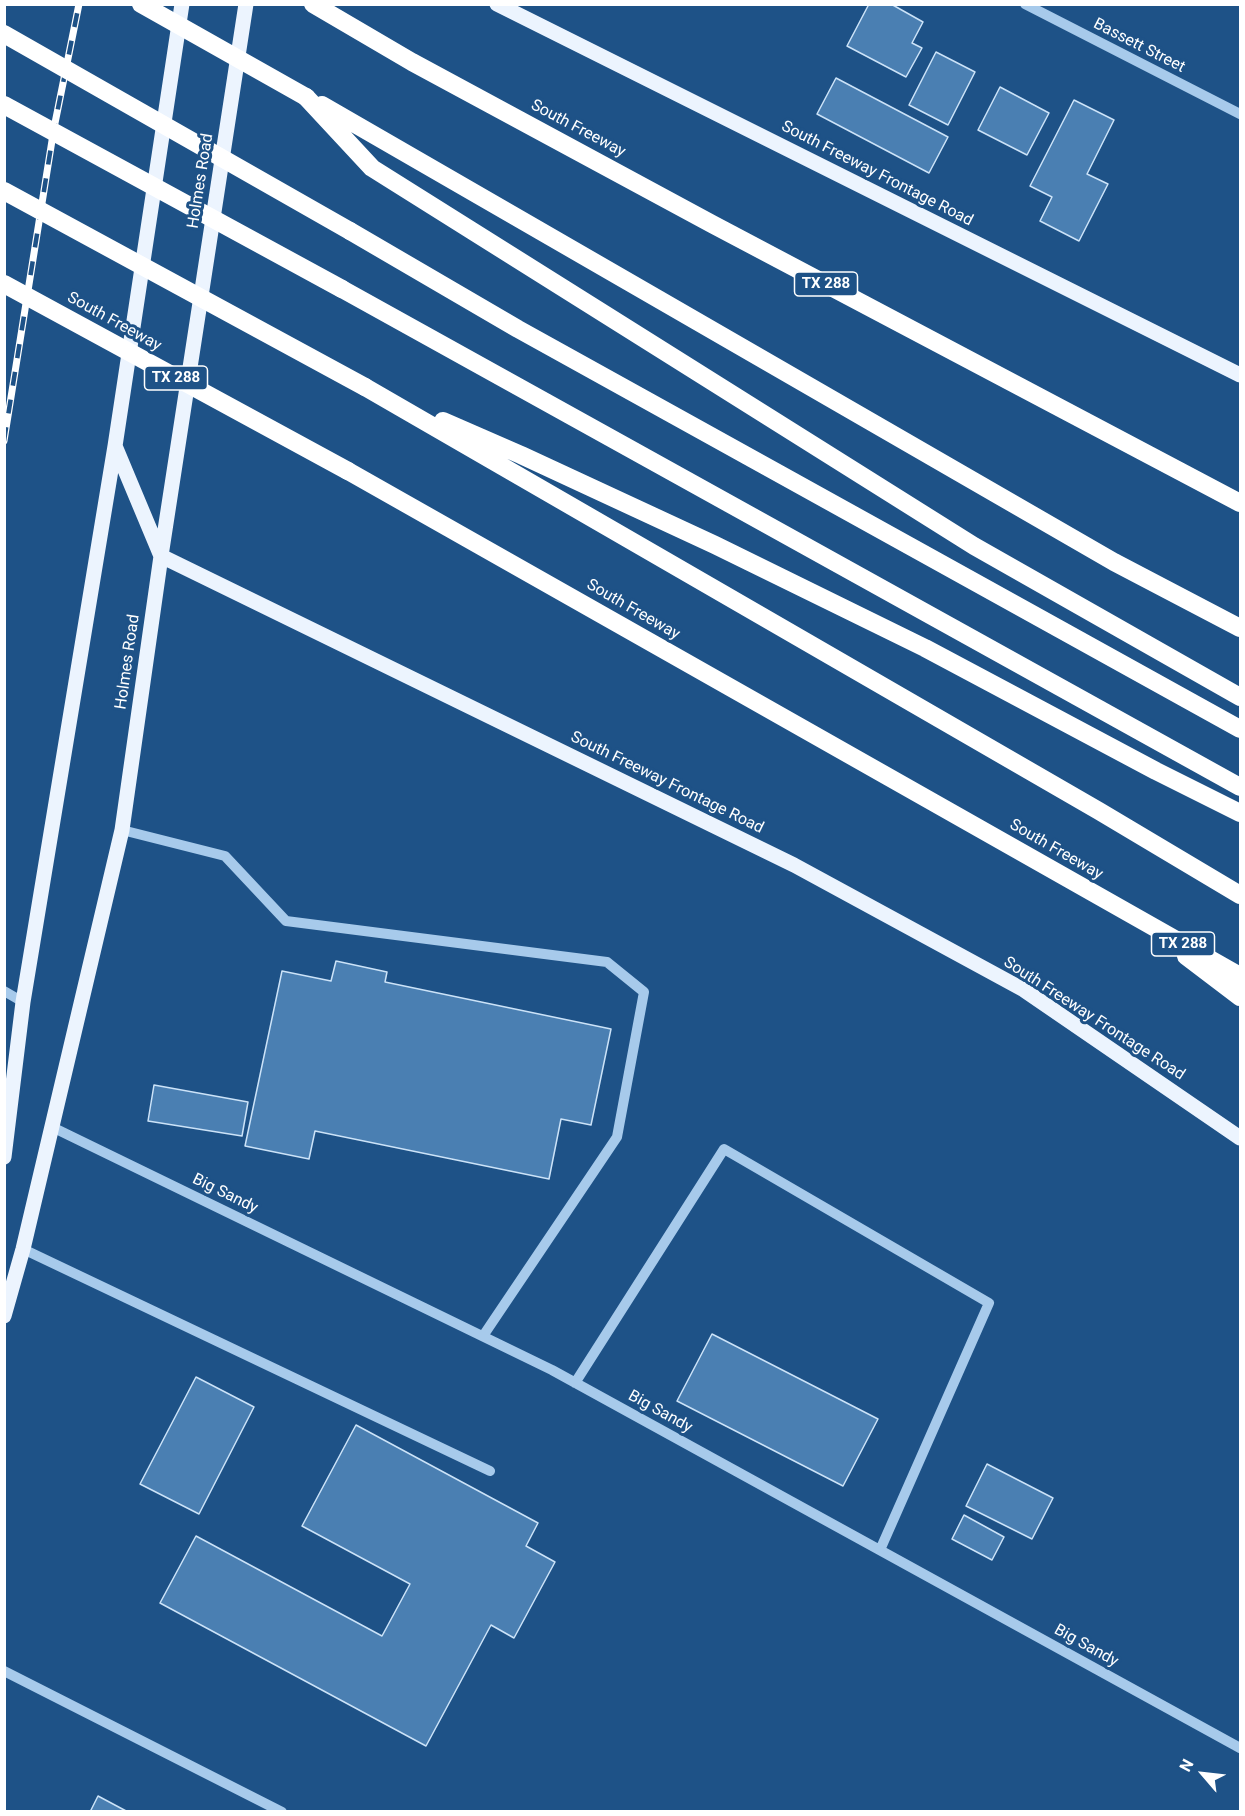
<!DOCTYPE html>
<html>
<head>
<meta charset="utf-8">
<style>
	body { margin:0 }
	#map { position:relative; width:1245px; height:1816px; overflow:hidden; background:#1e5287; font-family:Roboto,sans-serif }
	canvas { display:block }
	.frame { position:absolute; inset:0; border:6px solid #fff; pointer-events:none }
	.north { position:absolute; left:1173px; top:1744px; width:60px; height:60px; -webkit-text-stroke:4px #1e5287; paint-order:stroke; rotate:298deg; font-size:16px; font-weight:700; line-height:24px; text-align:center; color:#fff }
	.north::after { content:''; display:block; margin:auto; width:21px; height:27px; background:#fff; clip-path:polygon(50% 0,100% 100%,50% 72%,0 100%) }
</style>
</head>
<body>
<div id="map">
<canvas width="1245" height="1816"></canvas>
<div class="frame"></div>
<div class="north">N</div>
</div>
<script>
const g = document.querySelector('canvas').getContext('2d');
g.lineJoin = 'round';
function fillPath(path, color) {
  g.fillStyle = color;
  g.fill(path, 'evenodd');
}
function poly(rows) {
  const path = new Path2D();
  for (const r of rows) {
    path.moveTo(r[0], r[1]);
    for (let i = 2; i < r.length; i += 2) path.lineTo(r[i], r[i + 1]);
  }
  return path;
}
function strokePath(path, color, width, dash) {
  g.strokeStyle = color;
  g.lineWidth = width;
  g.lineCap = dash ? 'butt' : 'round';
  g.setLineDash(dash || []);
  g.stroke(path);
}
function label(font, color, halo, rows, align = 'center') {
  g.font = font + ' Roboto,sans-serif';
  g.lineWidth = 6;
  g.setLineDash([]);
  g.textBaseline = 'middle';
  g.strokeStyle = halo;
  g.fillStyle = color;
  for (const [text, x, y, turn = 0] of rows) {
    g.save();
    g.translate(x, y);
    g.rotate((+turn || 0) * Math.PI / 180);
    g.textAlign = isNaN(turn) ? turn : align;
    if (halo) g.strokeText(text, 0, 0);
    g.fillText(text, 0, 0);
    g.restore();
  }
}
const building = poly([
	[869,4,891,4,923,22,912,43,922,48,906,77,847,46,869,4],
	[936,52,975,72,948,125,909,105,936,52],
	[836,78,948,137,929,173,817,114,836,78],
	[1000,87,1049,113,1027,155,978,130,1000,87],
	[1074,100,1114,120,1087,174,1108,184,1079,241,1040,221,1052,197,1030,186,1074,100],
	[336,961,387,972,385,982,611,1029,591,1125,561,1119,549,1179,315,1131,309,1159,245,1146,282,971,331,981,336,961],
	[154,1085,248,1102,242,1136,148,1121,154,1085],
	[712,1334,878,1419,843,1486,677,1401,712,1334],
	[196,1377,254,1407,199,1514,140,1484,196,1377],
	[356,1425,538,1523,526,1546,555,1562,514,1638,491,1625,426,1746,160,1603,196,1536,382,1636,410,1584,302,1526,356,1425],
	[987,1464,1053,1498,1032,1539,966,1506,987,1464],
	[964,1515,1004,1537,992,1560,952,1539,964,1515],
	[98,1796,128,1812,90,1812,98,1796]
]);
fillPath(building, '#4a7fb2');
strokePath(building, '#cce3f8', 1.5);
strokePath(poly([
	[1025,4,1240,114],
	[122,830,225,856,286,921,607,962,644,992,617,1137,483,1336],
	[4,991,23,1002],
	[52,1127,552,1370,1240,1748],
	[23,1249,490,1471],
	[575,1383,724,1149,989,1303,880,1550],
	[4,1671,282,1812]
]), '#a7caeb', 10);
strokePath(poly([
	[497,4,1240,375],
	[115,446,161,556,794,865,1024,990,1240,1138],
	[4,1157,23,1002,115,446,182,4],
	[4,1316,23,1249,122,830,161,556,246,4]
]), '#ecf4fe', 15);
strokePath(poly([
	[313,4,412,62,712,224,1240,503],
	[306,97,372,168,974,546,1240,697],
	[322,105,1114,562,1240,628],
	[350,231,518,329,1240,729],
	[342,289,1240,787],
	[365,387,1099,811,1240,895],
	[443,421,521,455,715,545,925,648,1156,771,1240,813],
	[348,471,1240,976],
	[1186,956,1240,997]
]), '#fff', 18);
const rail = poly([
	[4,441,54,128,79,4]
]);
strokePath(rail, '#fff', 7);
strokePath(rail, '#1e5287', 4.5, [14]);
strokePath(poly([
	[141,4,306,97],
	[4,34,350,231],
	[4,105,342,289],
	[4,191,365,387],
	[4,284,348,471]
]), '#fff', 18);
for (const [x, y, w] of [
	[826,284,63],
	[176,378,63],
	[1183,944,63]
]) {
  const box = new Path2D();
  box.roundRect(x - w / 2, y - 12, w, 24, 4.5);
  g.fillStyle = '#1e5287';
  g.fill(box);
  strokePath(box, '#fff', 1.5);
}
label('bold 15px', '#fff', null, [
	["TX 288",826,284],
	["TX 288",176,378],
	["TX 288",1183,944]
]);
label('16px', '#fff', '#1e5287', [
	["Bassett Street",1139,46,27],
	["South Freeway",578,129,28],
	["South Freeway Frontage Road",877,174,27],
	["Holmes Road",201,181,-81],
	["South Freeway",114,322,29],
	["South Freeway",633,610,30],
	["Holmes Road",128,662,-82],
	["South Freeway Frontage Road",667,783,26],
	["South Freeway",1056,850,30],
	["South Freeway Frontage Road",1094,1019,33],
	["Big Sandy",225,1194,26],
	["Big Sandy",660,1412,29],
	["Big Sandy",1086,1646,29]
]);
</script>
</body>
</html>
